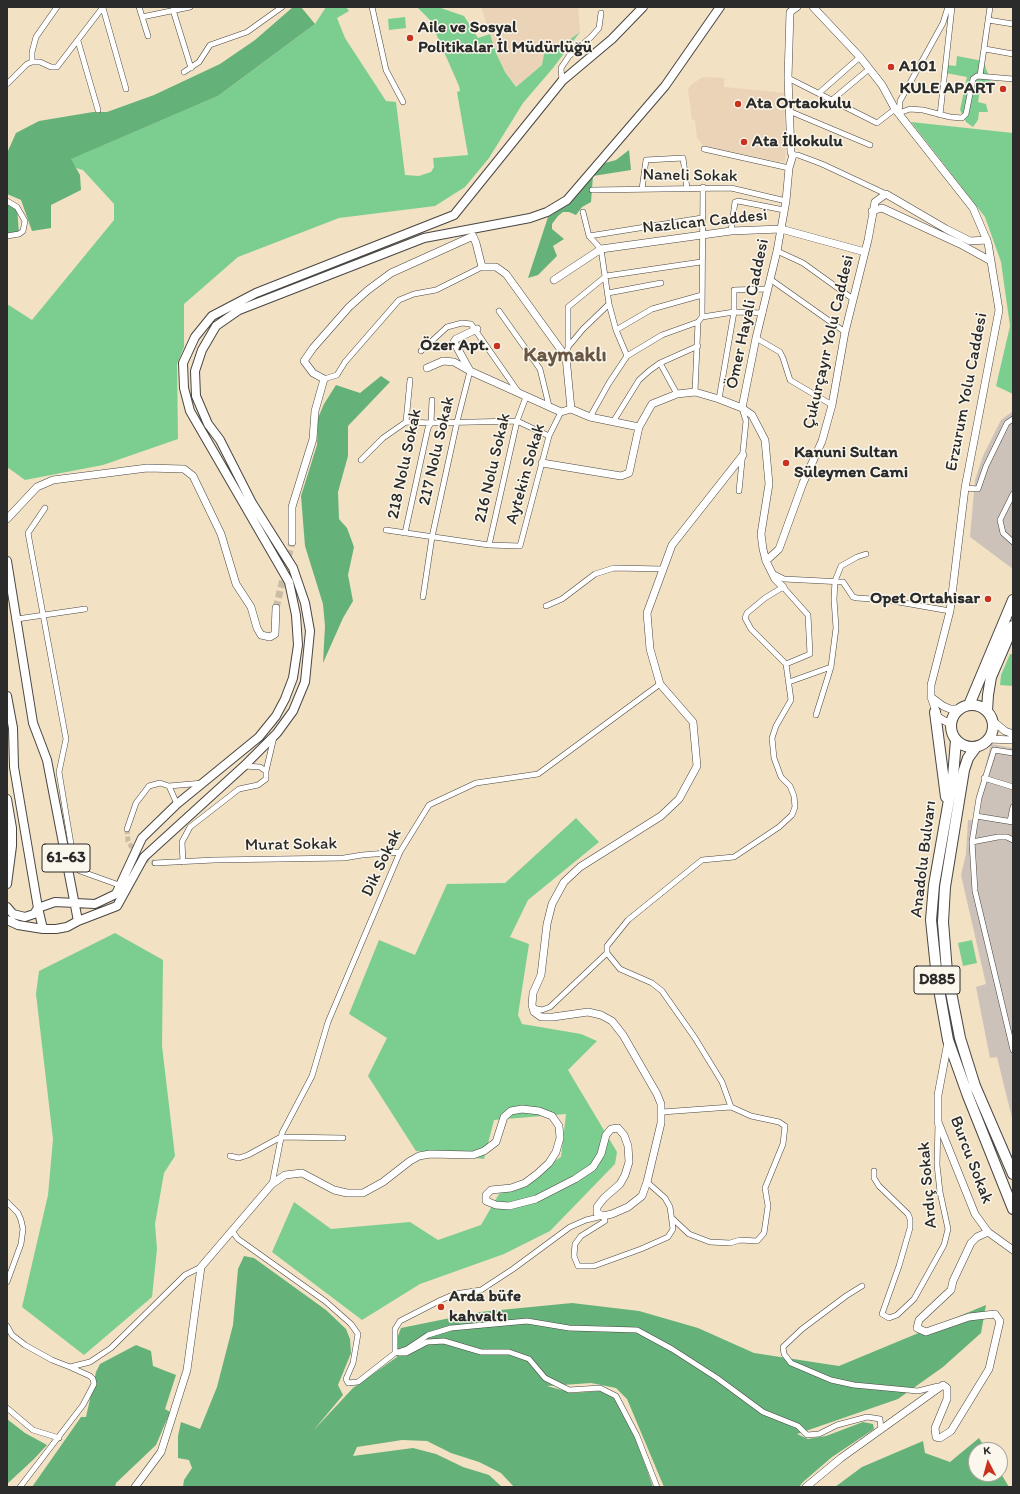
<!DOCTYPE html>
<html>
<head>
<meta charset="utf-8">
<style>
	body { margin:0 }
	#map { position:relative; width:1020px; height:1494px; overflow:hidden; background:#f2e1c3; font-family:Itim,sans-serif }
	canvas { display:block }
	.frame { position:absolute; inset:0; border:8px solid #2b2b2b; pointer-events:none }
	.north { position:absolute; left:968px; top:1442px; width:40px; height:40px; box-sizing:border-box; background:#fbf7ec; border:1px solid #a8a59f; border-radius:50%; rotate:354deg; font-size:11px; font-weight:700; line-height:16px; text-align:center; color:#2b2b2b }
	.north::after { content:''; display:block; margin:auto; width:14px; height:18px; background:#c8321e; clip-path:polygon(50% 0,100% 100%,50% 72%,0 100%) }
</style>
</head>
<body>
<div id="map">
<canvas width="1020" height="1494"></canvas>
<div class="frame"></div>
<div class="north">K</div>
</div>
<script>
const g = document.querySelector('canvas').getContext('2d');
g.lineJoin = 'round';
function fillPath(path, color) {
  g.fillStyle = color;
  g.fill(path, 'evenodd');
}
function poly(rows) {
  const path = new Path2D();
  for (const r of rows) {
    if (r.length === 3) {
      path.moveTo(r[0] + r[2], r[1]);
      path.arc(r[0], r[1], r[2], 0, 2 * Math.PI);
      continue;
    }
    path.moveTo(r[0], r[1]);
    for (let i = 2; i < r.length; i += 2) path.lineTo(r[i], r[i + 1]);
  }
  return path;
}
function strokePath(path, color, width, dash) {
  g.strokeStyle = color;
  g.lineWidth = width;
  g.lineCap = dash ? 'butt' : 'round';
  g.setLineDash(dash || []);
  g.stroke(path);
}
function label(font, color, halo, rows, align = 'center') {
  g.font = font + ' Itim,sans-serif';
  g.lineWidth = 3;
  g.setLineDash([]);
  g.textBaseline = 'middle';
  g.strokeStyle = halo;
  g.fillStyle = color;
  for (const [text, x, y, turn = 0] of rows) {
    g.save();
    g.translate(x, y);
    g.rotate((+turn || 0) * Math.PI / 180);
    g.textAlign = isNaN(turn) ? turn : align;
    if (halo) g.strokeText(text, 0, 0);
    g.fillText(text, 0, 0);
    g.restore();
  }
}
fillPath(poly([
	[481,7,578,7,580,32,561,46,544,54,542,65,516,87,505,72,496,53],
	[703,77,724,78,724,87,786,93,784,119,787,135,785,161,779,162,704,146,697,138,695,120,692,120,688,89,692,84]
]), '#ebd3b8');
fillPath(poly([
	[1013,411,1013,569,970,537,975,480,983,456,1001,420],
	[991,744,1013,748,1013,1122,997,1057,990,1058,976,987,986,984,961,875,966,854,968,820,979,821,986,764]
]), '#cdc2b9');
fillPath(poly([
	[326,7,346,7,349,11,337,18,345,38,386,101,396,102,405,175,419,176,431,172,434,167,433,158,468,155,457,92,460,91,459,86,430,20,417,7,438,7,464,16,478,38,490,34,496,53,505,72,516,87,542,65,544,54,561,46,580,32,553,68,523,103,489,158,465,187,435,206,339,218,238,257,184,304,184,347,177,364,178,439,103,465,25,480,7,467,7,304,32,320,114,220,114,204,83,170,76,168,70,159,218,96,315,24],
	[405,17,406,28,389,30,388,19],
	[957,56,983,61,992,84,981,82,978,102,986,104,988,112,979,112,978,120,973,127,966,122,960,110,967,77,946,73,947,65,956,66],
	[911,122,1013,133,1013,394,996,386,1010,326,1001,262,985,217],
	[1010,654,1013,654,1013,686,1000,685,1001,675],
	[576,818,599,842,528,900,510,937,529,944,518,1015,522,1024,581,1034,597,1041,568,1070,617,1152,615,1164,550,1231,504,1254,420,1284,362,1320,272,1252,294,1202,331,1229,410,1222,438,1240,481,1225,499,1194,561,1157,566,1114,494,1120,484,1159,416,1151,368,1076,387,1038,349,1014,379,940,415,955,447,884,505,883],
	[115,933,163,960,162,1046,175,1156,164,1173,155,1224,157,1249,152,1297,84,1355,22,1307,48,1195,53,1139,36,994,39,971],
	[972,940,977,963,963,966,958,943]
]), '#7cce90');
fillPath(poly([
	[293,7,301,7,315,24,218,96,71,159,80,175,81,190,51,205,51,228,32,231,21,200,7,194,7,153,16,133,39,121,93,112,107,112,154,95,220,64,255,40],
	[629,150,631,170,593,176,591,202,582,207,576,215,569,212,563,212,558,216,552,224,552,229,564,239,553,246,557,256,538,275,528,278,548,217,571,202,593,174,605,163,616,160],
	[7,203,17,207,19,234,7,233],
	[381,376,390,382,348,426,348,456,338,492,339,519,347,528,354,547,348,575,353,601,343,618,323,663,325,626,323,604,305,546,301,496,317,445,318,418,324,404,336,385,360,393],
	[244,1256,254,1258,326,1310,346,1329,350,1339,351,1353,338,1385,343,1395,313,1431,353,1388,397,1357,398,1336,401,1328,480,1312,572,1303,639,1311,698,1328,754,1353,839,1366,986,1305,981,1333,943,1367,898,1399,797,1434,808,1439,826,1436,863,1422,873,1424,874,1429,832,1457,803,1482,799,1487,664,1487,627,1399,616,1388,591,1383,547,1386,573,1393,600,1391,615,1398,636,1439,653,1487,514,1487,501,1473,479,1462,451,1453,427,1441,402,1440,357,1447,353,1456,413,1448,436,1454,463,1467,489,1475,502,1487,183,1487,184,1480,192,1468,189,1460,178,1458,178,1436,181,1422,200,1429,217,1387,233,1325,238,1269],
	[136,1345,151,1351,153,1366,176,1375,165,1409,170,1412,156,1445,116,1483,115,1487,32,1487,81,1417,86,1417,96,1372,100,1364],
	[7,1419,25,1433,47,1445,34,1459,7,1484],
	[979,1438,986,1450,976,1450,976,1474,1000,1474,1000,1472,1009,1487,835,1487,862,1467,923,1441,925,1453,950,1462]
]), '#65b17a');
strokePath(poly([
	[127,829,128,841,137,856,155,863]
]), '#cabda5', 5, [5, 2.5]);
strokePath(poly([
	[276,608,292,542]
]), '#cabda5', 7, [7, 3.5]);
const street = poly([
	[139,7,148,36],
	[372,7,386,70,403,102],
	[948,7,943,23,900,101,899,113,910,109,923,110,950,117,962,118,966,114,973,79,977,76,1013,79],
	[103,8,126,89],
	[173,10,191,68],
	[142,17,190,7],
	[988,20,1013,24],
	[78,41,98,110],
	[985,49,1013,54],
	[32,62,32,52,36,37,57,7],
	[184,72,199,62,210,45,247,32,282,7],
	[980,76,990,7],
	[788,78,877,123,895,109],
	[562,81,561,68,569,56,591,37,599,28,601,13],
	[7,84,27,64,32,62,40,62,51,67,57,67,103,7],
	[819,93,860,57],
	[832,100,869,69],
	[789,111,870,145],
	[940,115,952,7],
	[704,149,789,168],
	[793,155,798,155,822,164,886,194],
	[642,189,646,160,683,158,687,189],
	[592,190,731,188,786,201],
	[7,201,17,207,25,221,23,231,19,234,7,236],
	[583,212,589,236,601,249,609,304,616,330,627,356],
	[731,231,735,202,738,201,784,210],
	[589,236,702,218],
	[777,251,803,263,853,299],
	[770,279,845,332],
	[608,293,661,283],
	[499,311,540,369,549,406],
	[702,317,703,187],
	[616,330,652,309,702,295],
	[756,338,780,352,783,358,790,380,832,405],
	[568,347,583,329,609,304],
	[421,351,447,327,462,323,471,324,519,393],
	[566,357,568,347,568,307,606,276,701,262],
	[660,363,677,394],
	[324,379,337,375,345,362,399,300,414,294,436,290,482,267],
	[695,392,698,322],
	[719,399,734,312,734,290,767,289],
	[590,417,609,383,627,356,662,335,698,322,702,317,734,312,763,313],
	[406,422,410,380],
	[613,422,639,380,649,371,660,363,698,346],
	[361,460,383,438,406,422,431,423,517,421,549,436],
	[965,488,978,489,986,466,1007,423,1013,419],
	[739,491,746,421,742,408],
	[1013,494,1000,520,1003,533,1013,542],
	[45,508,28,533,66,739,59,772,74,862,80,871,119,885],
	[386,530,489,545,520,546,549,436,561,412],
	[405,533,428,428,431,423,432,400],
	[489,545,517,421,526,397],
	[772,573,784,579,843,582,853,597,857,598,887,600,950,611],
	[423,597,432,537,457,422,470,371],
	[546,606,562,599,595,574,614,568,663,569],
	[17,619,85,609],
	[789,682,831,667],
	[816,715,831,667,836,628,834,599,835,581,841,566,857,557,866,554],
	[1013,753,994,750,979,798,972,842,975,891,1013,1050],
	[244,766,260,767,266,771],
	[984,778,1013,787],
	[169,786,177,804],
	[976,816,1013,822],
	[1010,821,1013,807],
	[127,829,136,803,149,786,160,783,169,786,203,783],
	[972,842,998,837,1007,837,1013,840],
	[183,862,182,842,190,827,239,789,258,785,266,779,266,771,274,737],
	[155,863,214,860,344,858,362,855,400,852],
	[533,1008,542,1010,550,1007,607,953],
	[731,1107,722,1082,695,1038,662,991,652,983,620,969,607,953,607,946,628,920,702,860,734,857,779,827,792,815,795,807,794,796,790,786,781,777,774,758,772,738,776,726,791,700,786,664,751,629,745,618,747,613,765,598,783,587,808,615,810,654,786,664],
	[662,1112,731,1107,751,1116,779,1122,785,1126,783,1144,765,1188,768,1206,764,1233,757,1241,740,1240,730,1243,710,1242,689,1234,673,1219],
	[230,1156,239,1158,248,1155,281,1137,343,1138],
	[874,1171,874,1178,879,1186,908,1214,910,1219,910,1228,899,1266,882,1314,889,1318,897,1315,914,1299,944,1245,948,1229,940,1192,937,1165,938,1123],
	[272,1184,282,1133,312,1076,328,1022,400,852,429,805,476,783,538,774,660,684],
	[7,1202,18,1213,21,1220,23,1229,21,1244,7,1282],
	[232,1231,238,1239,325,1301,351,1324,358,1334,353,1363,346,1379,348,1383,358,1382,395,1353,407,1349,428,1335,451,1328,527,1321,569,1328,637,1330,672,1349,717,1378,763,1412,798,1426,807,1435,819,1434,837,1425,867,1417,880,1419,881,1430],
	[862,1286,846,1296,802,1329,783,1347,784,1354,791,1363,831,1380,854,1385,918,1391,938,1386],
	[7,1326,12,1335,25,1345,52,1360,70,1367,90,1362,111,1348,185,1275,201,1267],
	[395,1353,395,1329,400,1321,441,1300,455,1294,481,1290,513,1269,570,1227,586,1220,603,1216,605,1221,581,1236,575,1244,574,1256,578,1266,594,1266,641,1249,668,1237,673,1229,670,1207,665,1198,647,1182],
	[399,1353,406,1353,427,1342,444,1341,481,1352,509,1352,529,1359,545,1378,569,1390,600,1388,616,1396,637,1436,657,1487],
	[7,1408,33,1430,59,1438],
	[20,1487,83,1405,94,1384,93,1379,90,1376,70,1367]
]);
const secondary = poly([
	[813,7,860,57,882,85,895,109,973,208,988,243,999,310,965,488,950,611,931,685,931,697,938,717,950,724],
	[791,152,788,78,790,12,797,7],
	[872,211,882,208,960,244,991,261],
	[554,280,601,249,731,231,781,229,865,252],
	[427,368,443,361,454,362,470,371],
	[742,408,756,338,777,251,786,201,789,168,793,155],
	[571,409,590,417,639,427,652,404,677,394,695,392,719,399,742,408,752,415,765,440,769,484,761,534,763,549,766,561,775,579,783,587],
	[542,463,621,476,629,473,639,427],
	[7,519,37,487,53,480,147,468,184,469,193,476,221,534,236,584,251,607,257,628,261,635,270,637,275,634,276,608],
	[292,542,292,507,313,439,315,411,324,379,313,373,304,361,313,348,349,307,368,290,391,273,473,236,476,243,482,267,496,267,506,274,566,357,571,409,561,412,470,371,454,342,456,339,477,329],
	[766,561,779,549,803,483,822,441,832,405,845,332,868,240,875,202,886,194,946,229,970,241,987,240],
	[931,697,943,706,950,709,958,709],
	[993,721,1005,731,1013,734],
	[988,739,1013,740],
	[948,1042,938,1095,938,1122,975,1214,988,1232,1013,1250],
	[135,1487,161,1452,187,1370,201,1267,272,1184,285,1175,302,1173,334,1190,347,1193,363,1193,383,1182,410,1161,419,1156,430,1154,473,1155,484,1151,496,1142,504,1117,511,1111,522,1109,539,1111,552,1116,559,1126,560,1138,556,1152,549,1163,537,1174,525,1183,511,1188,491,1190,486,1195,486,1201,496,1205,509,1206,536,1199,575,1179,593,1167,601,1154,606,1135,611,1129,618,1128,624,1135,628,1146,629,1162,625,1175,620,1184,604,1198,597,1207,597,1213,603,1216,612,1214,628,1207,642,1196,647,1182,661,1123,661,1104,657,1094,623,1035,612,1021,601,1015,588,1012,553,1017,541,1017,534,1012,532,1005,533,993,541,975,547,924,552,904,564,882,580,867,661,816,679,799,697,766,693,722,660,684,650,649,647,613,672,545,743,455],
	[806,1487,841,1458,943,1385,947,1388,947,1399,935,1428,936,1437,940,1438,951,1431,989,1369,1000,1321,995,1314,969,1317,926,1332,917,1328,919,1320,951,1290,953,1281,971,1243,977,1237,988,1232]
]);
const primary = poly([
	[7,561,33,723,47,760,78,921,67,927,56,929,43,929,18,925,7,920],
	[7,696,13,728,14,767,38,908,34,914,25,917,13,914,7,907],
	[7,799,12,828,12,846,7,884],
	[78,921,117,906,144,857,244,766,277,733,293,711,305,682,310,631,305,603,293,568,252,503,220,440,208,424,196,396,195,371,202,350,216,326,239,310,424,238,530,218,547,212,567,200,665,86,720,7],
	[43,929,38,908,55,902,95,904,116,894,142,838,177,804,259,737,276,716,285,699,293,678,298,645,296,615,289,582,190,411,184,388,183,363,195,337,212,316,256,293,454,215,562,81,612,39,643,7]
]);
const highway = poly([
	[972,726,21],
	[969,705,1013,600],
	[987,711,988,695,991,677,1013,626],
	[935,712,946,797],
	[956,740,953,777,934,885,931,920,937,978,948,1040,968,1096,1013,1209],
	[976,747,968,758,964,770,945,887,943,922,947,972,960,1038,975,1086,1013,1174]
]);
strokePath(street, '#494642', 6);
strokePath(secondary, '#494642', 8);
strokePath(primary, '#494642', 10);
strokePath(highway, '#494642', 12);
strokePath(street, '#fff', 5);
strokePath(secondary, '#fff', 7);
strokePath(primary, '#fff', 8);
strokePath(highway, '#fff', 10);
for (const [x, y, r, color] of [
	[410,38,4,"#c8321e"],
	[891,67,4,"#c8321e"],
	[1003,89,4,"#c8321e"],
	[738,104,4,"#c8321e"],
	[744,142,4,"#c8321e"],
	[497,346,4,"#c8321e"],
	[786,463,4,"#c8321e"],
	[988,599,4,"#c8321e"],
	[441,1307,4,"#c8321e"]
]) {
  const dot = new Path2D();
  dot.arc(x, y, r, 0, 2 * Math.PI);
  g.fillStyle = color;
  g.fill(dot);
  strokePath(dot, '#fbf7ec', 1.5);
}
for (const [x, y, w] of [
	[66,858,48],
	[937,980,46]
]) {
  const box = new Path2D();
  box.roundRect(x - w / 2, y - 14, w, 28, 3);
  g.fillStyle = '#fbf7ec';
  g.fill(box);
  strokePath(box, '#2b2b2b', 1);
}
label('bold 16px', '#2b2b2b', null, [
	["61-63",66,858],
	["D885",937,980]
]);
label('bold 17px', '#2b2b2b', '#fbf7ec', [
	["Aile ve Sosyal",418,28],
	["Politikalar İl Müdürlüğü",418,48],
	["A101",899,67],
	["KULE APART",995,89,"right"],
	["Ata Ortaokulu",746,104],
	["Ata İlkokulu",752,142],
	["Özer Apt.",489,346,"right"],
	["Kanuni Sultan",794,453],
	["Süleymen Cami",794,473],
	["Opet Ortahisar",980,599,"right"],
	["Arda büfe",449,1297],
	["kahvaltı",449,1317]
], 'left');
label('17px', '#2b2b2b', '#fbf7ec', [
	["Naneli Sokak",690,176,1],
	["Nazlıcan Caddesi",705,222,-6],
	["Ömer Hayali Caddesi",748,314,-78],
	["Çukurçayır Yolu Caddesi",829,342,-77],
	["Erzurum Yolu Caddesi",967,392,-79],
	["217 Nolu Sokak",437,451,-77],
	["218 Nolu Sokak",405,464,-78],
	["216 Nolu Sokak",493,468,-77],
	["Aytekin Sokak",526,474,-74],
	["Murat Sokak",291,845,-1],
	["Anadolu Bulvarı",924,859,-83],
	["Dik Sokak",382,863,-65],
	["Burcu Sokak",971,1160,69],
	["Ardıç Sokak",928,1185,-95]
]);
label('bold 21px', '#695743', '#fbf7ec', [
	["Kaymaklı",565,356]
]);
</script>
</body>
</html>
